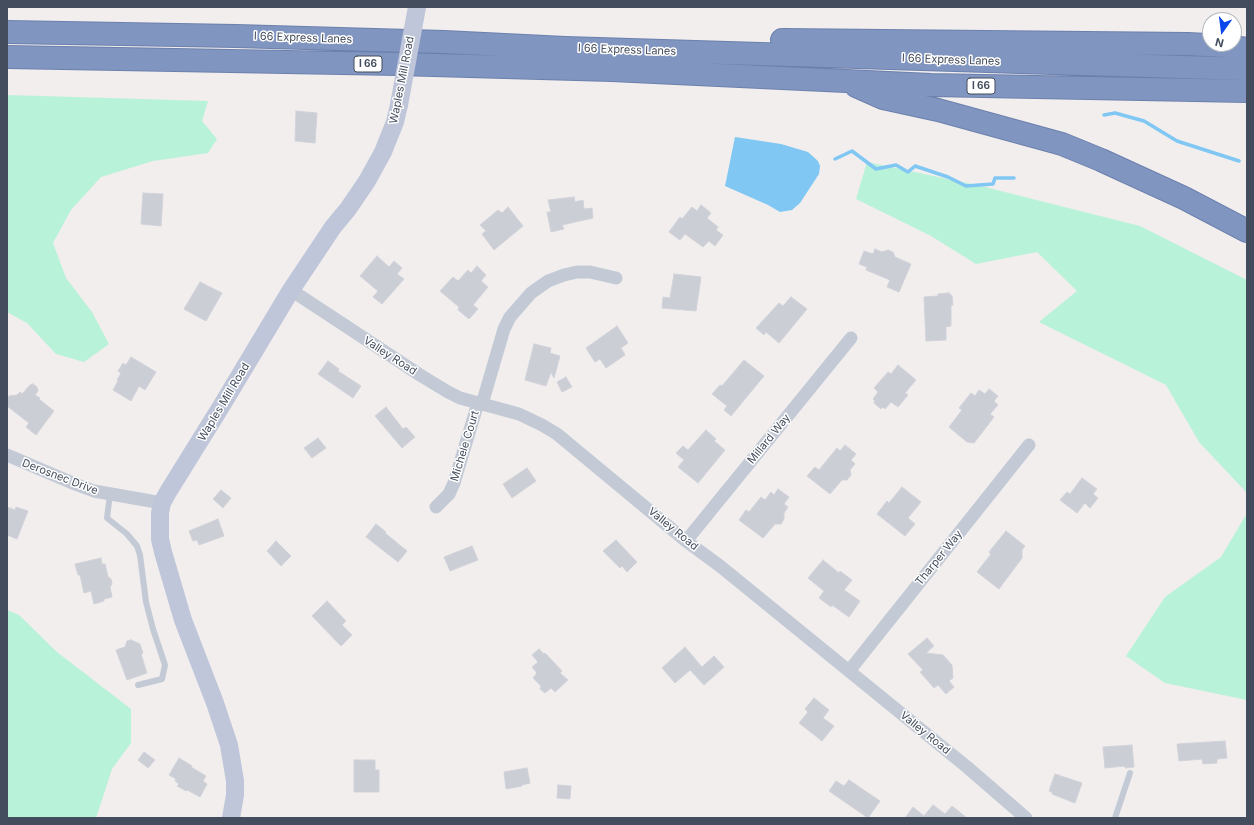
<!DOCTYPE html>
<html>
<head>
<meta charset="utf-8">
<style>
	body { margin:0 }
	#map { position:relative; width:1254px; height:825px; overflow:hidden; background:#f1eeed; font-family:Inter,sans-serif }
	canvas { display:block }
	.frame { position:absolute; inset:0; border:8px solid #444d5d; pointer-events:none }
	.north { position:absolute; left:1202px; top:12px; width:40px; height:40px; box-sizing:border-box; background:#fff; border:1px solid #b4b8be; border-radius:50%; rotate:194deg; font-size:11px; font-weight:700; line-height:16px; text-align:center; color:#444d5d }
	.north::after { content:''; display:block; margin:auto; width:14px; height:18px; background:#0b46ed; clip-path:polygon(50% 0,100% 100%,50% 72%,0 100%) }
</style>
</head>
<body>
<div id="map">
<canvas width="1254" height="825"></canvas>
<div class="frame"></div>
<div class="north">N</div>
</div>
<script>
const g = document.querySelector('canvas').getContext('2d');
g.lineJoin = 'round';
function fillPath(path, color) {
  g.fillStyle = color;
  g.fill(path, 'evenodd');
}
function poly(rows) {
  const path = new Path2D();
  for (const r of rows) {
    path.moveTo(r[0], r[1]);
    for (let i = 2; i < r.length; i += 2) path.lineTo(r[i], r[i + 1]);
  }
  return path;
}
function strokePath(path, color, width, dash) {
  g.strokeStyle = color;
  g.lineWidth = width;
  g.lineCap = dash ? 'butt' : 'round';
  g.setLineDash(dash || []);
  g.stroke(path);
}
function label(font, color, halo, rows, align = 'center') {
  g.font = font + ' Inter,sans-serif';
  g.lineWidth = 3;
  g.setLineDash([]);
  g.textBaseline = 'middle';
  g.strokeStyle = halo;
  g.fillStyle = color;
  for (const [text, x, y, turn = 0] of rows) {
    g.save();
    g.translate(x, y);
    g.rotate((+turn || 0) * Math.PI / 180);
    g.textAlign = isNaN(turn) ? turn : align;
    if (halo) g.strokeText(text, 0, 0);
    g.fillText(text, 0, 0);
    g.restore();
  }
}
fillPath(poly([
	[7,95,208,101,202,121,217,139,208,153,153,161,101,177,71,210,53,243,66,278,92,312,109,344,84,362,56,354,27,323,7,312],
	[867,162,981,186,1140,226,1247,280,1247,493,1199,442,1166,385,1039,322,1077,291,1037,252,976,264,931,236,856,199],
	[1247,513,1247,700,1165,683,1126,656,1165,597,1221,557],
	[7,610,19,615,57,652,131,709,131,743,112,769,96,818,7,818]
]), '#b8f2d9');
fillPath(poly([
	[735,137,781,144,808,152,818,161,820,166,819,174,800,203,792,210,780,212,768,205,725,186]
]), '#81c7f3');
strokePath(poly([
	[1104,115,1115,113,1144,121,1177,141,1239,161],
	[835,159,852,151,876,169,896,165,908,172,915,166,948,177,966,186,993,184,995,178,1014,178]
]), '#81c7f3', 3.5);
const building = poly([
	[296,111,317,113,315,143,295,141,296,111],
	[143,193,163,194,161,226,141,224,143,193],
	[574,197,575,202,583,200,584,209,592,208,593,218,562,225,564,229,551,232,547,212,551,212,548,200,574,197],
	[701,205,711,213,707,218,718,227,716,230,723,235,715,246,709,241,703,247,685,234,680,240,669,232,680,217,682,219,692,207,697,211,701,205],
	[508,207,523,226,494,250,482,234,486,231,480,225,498,210,502,213,508,207],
	[875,249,882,252,888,250,893,252,895,257,911,264,899,292,887,287,890,280,866,270,867,267,859,264,864,251,873,254,875,249],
	[377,256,389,267,394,261,402,268,397,274,404,279,382,304,373,297,378,291,360,276,377,256],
	[477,266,486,275,481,281,488,287,473,305,478,309,469,319,458,310,459,307,440,291,453,277,458,281,468,270,471,273,477,266],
	[674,274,701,277,696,311,662,308,663,297,670,298,674,274],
	[200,282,222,293,206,321,184,309,200,282],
	[949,293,952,296,953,305,951,305,951,326,946,327,946,340,926,341,924,297,938,296,938,294,949,293],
	[791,297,807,309,779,343,766,332,764,335,756,328,779,303,783,306,791,297],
	[617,326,628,343,621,348,625,355,606,368,600,359,595,362,586,348,617,326],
	[534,344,551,348,550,353,560,356,554,378,551,372,546,386,525,380,534,344],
	[131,357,156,372,145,390,139,386,131,401,113,390,118,381,117,380,121,373,118,371,123,363,126,365,131,357],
	[744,360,764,376,731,416,724,410,727,406,712,394,720,385,722,386,744,360],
	[328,361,339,369,338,371,361,386,353,398,318,374,328,361],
	[898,365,916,380,905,393,908,395,898,407,891,402,885,409,883,407,881,409,874,403,875,401,873,399,878,392,874,388,888,372,891,374,898,365],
	[566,377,572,387,562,392,557,382,566,377],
	[33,384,37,387,38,391,35,395,40,398,39,399,54,411,36,435,26,427,29,423,7,406,7,399,9,396,17,395,20,392,22,394,30,385,33,384],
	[989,389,998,396,994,401,998,405,990,414,994,417,974,443,967,442,949,427,962,410,959,408,971,393,975,396,979,390,985,394,989,389],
	[386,407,403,429,406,427,415,437,402,448,375,416,386,407],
	[706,430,716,439,714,441,725,450,698,483,678,467,684,460,676,453,683,446,688,450,706,430],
	[318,438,326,448,312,458,304,448,318,438],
	[845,445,856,454,851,460,855,464,850,470,851,475,847,480,842,480,830,494,807,476,815,467,819,470,837,448,840,451,845,445],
	[527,468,536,481,512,498,503,484,527,468],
	[1082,478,1097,489,1093,494,1098,498,1090,508,1085,503,1077,513,1060,500,1067,492,1070,494,1082,478],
	[902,487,921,502,908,518,915,524,905,536,877,514,887,501,889,503,902,487],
	[778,489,789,497,784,504,788,507,784,513,784,519,781,524,775,524,763,538,739,520,746,510,749,512,761,497,765,500,771,492,774,495,778,489],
	[221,490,231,498,223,508,213,499,221,490],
	[7,507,15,510,16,507,28,511,17,539,7,535,7,507],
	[218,519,224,536,199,545,197,540,193,541,189,531,218,519],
	[376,524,386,532,385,533,407,551,398,562,366,537,376,524],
	[1006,531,1025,546,1022,550,1022,558,999,589,977,572,991,554,989,552,1006,531],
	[616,540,637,562,627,572,622,566,620,568,603,551,616,540],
	[276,541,291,556,281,566,267,551,276,541],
	[472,546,478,560,450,571,444,557,472,546],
	[101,558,102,564,105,564,108,577,111,579,112,584,110,587,112,597,104,599,104,601,94,604,91,591,84,593,80,575,78,575,75,564,101,558],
	[823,560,839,573,840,571,852,580,844,590,860,601,849,617,832,605,831,607,819,598,824,591,808,578,823,560],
	[327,601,346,621,342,625,352,635,341,646,312,616,327,601],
	[927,638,934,646,926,653,943,655,952,665,953,678,949,681,954,687,946,694,938,685,934,688,920,672,923,670,908,654,927,638],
	[131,640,140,644,143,653,141,654,147,673,127,680,116,650,125,647,127,641,131,640],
	[685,647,702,667,714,656,724,667,704,685,690,670,675,683,662,668,685,647],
	[539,649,544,654,545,653,562,671,560,673,568,680,555,692,551,688,545,693,540,689,541,686,533,678,537,673,532,667,538,662,532,655,539,649],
	[814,698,829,710,823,718,834,726,822,741,799,723,808,712,805,709,814,698],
	[1225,741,1227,758,1217,759,1217,763,1203,764,1202,759,1179,761,1177,744,1225,741],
	[1132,745,1134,767,1125,768,1125,766,1105,768,1103,747,1132,745],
	[144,752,155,760,148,768,138,760,144,752],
	[179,758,192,766,191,767,206,776,203,781,207,784,200,797,187,790,186,791,177,786,179,784,175,781,176,779,169,775,179,758],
	[354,760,375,760,375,770,379,770,379,792,354,792,354,760],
	[527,768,530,783,522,785,522,786,506,789,504,772,527,768],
	[1055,774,1082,783,1075,803,1052,794,1053,793,1049,791,1055,774],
	[849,780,880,801,868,818,829,791,836,781,844,786,849,780],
	[558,785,571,786,570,799,557,798,558,785],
	[933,805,945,814,952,806,967,818,905,818,913,807,924,816,933,805]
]);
fillPath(building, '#ccced6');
strokePath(building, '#d1d2da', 1);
const motorway = poly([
	[7,32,236,36,444,42,565,48,1247,69],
	[782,40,1188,44,1225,46,1247,49],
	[7,57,398,64,612,70,931,85,1247,91],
	[856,86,883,98,938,110,1062,144,1101,160,1184,198,1247,231]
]);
strokePath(motorway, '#6c80ad', 24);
strokePath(poly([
	[110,494,107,518,127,534,137,546,140,555,146,602,153,629,165,665,162,679,138,685],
	[1115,818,1130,773]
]), '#c3cad6', 6);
strokePath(poly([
	[291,290,420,375,448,392,460,398,519,414,542,425,557,434,686,541,720,566,967,767,1026,818],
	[482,404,504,329,510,317,531,293,548,281,564,275,577,272,590,272,616,278],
	[7,455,75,484,94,491,162,503],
	[436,507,449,494,454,483,478,403],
	[686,541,851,338],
	[849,671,1029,445]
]), '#c3cad6', 13);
strokePath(poly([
	[231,818,235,795,235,781,229,745,215,703,183,620,163,552,160,539,160,513,162,503,168,492,222,405,291,290,333,227,348,209,367,181,383,152,395,122,399,105]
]), '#bfc6d9', 18);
strokePath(motorway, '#8195c1', 22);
strokePath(poly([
	[399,105,417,7]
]), '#bfc6d9', 18);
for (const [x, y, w] of [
	[368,64,28],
	[981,86,28]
]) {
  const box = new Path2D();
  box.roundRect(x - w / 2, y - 8, w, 16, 3);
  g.fillStyle = '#fff';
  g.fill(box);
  strokePath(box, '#444d5d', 1);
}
label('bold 10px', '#444d5d', null, [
	["I 66",368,64],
	["I 66",981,86]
]);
label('11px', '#444d5d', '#fff', [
	["I 66 Express Lanes",303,38,2],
	["I 66 Express Lanes",627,50,2],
	["I 66 Express Lanes",951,60,2],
	["Waples Mill Road",402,80,-79],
	["Valley Road",390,356,33],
	["Waples Mill Road",224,402,-59],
	["Millard Way",769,439,-51],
	["Michele Court",465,446,-73],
	["Derosnec Drive",60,477,21],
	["Valley Road",673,529,39],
	["Tharper Way",939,558,-51],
	["Valley Road",925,733,39]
]);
</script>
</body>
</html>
